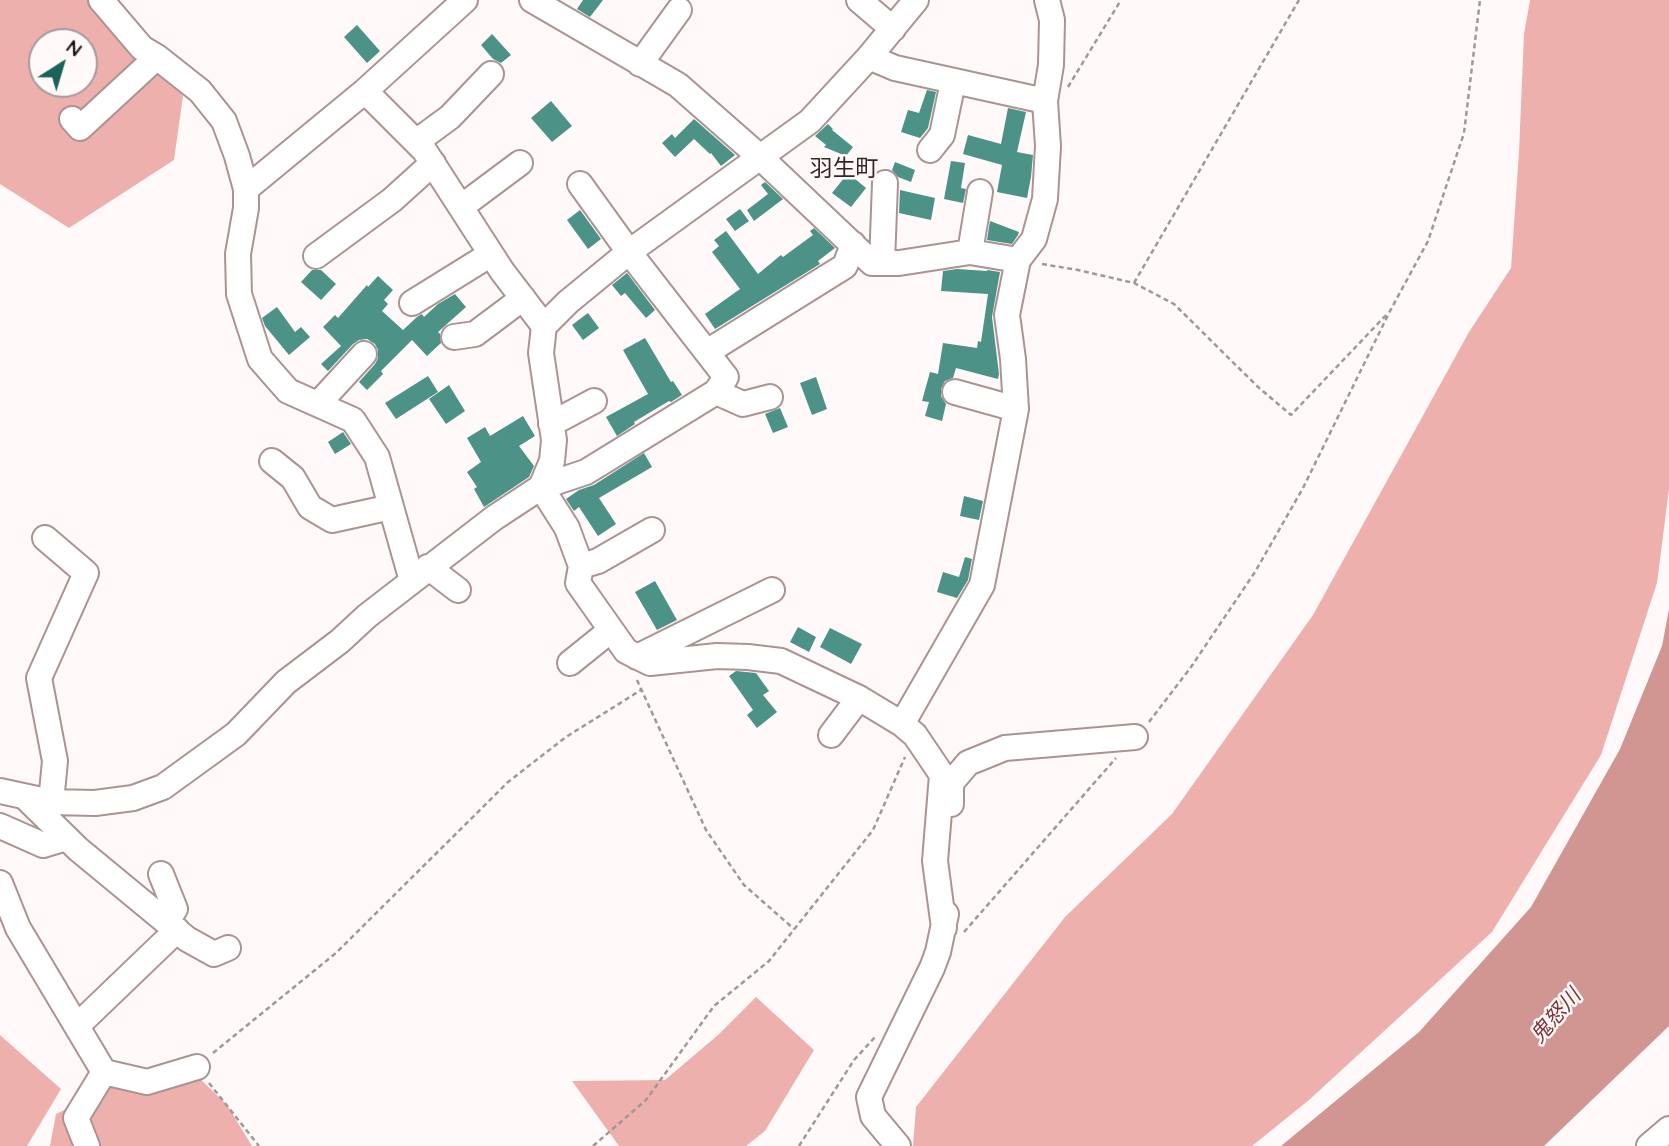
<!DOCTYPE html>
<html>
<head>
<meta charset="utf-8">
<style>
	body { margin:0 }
	#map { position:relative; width:1669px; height:1146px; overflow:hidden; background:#fffaf9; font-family:Quicksand,sans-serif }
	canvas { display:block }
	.north { position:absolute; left:28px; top:28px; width:70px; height:70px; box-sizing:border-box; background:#fffaf9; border:2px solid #a39c9b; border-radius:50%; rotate:37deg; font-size:19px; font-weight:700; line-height:28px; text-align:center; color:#18100f }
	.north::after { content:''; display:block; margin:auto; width:24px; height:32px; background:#18635a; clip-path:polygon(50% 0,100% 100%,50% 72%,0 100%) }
</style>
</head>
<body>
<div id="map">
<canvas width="1669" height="1146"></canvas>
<div class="north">N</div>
</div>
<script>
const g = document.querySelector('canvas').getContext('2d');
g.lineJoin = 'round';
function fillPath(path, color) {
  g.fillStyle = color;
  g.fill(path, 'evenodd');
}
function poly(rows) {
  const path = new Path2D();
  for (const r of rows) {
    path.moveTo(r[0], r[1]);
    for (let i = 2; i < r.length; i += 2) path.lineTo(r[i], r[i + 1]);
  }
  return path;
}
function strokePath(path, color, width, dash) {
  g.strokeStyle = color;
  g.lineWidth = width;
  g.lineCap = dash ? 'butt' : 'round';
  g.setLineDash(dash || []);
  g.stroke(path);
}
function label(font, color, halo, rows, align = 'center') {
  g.font = font + ' Quicksand,"Noto Sans JP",sans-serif';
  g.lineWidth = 5;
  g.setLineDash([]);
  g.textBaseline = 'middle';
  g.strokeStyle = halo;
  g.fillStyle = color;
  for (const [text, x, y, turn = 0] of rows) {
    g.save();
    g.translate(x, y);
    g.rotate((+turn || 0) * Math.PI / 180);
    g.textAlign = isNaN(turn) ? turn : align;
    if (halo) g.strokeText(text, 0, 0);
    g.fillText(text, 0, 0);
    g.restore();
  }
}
fillPath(poly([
	[0,0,114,0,183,96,174,160,69,228,0,184],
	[42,42,84,42,84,84,42,84],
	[1530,0,1669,0,1669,489,1657,583,1601,755,1492,932,1309,1100,1252,1146,913,1146,916,1107,1065,917,1172,814,1313,615,1469,332,1511,268,1519,152,1524,34],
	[756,997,814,1050,765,1131,746,1146,619,1146,572,1081,665,1080,718,1035],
	[0,1035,61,1089,27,1146,0,1146],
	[183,1062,227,1105,252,1146,50,1146,56,1114,131,1077]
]), '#eeb0ac');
fillPath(poly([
	[1669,609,1669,1026,1544,1146,1281,1146,1419,1032,1531,907,1620,749,1662,646]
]), '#d29692');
fillPath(poly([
	[583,0,603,0,590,17,577,9],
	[357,25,380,51,367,63,344,37],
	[492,34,511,55,501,63,493,59,481,45],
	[927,90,936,92,928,128,920,138,901,132,908,110,919,113],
	[551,101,572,126,552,142,531,118],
	[1008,108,1026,112,1017,152,1033,155,1031,177,1027,198,997,192,1002,165,963,154,968,135,1001,144],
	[694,119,735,155,721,166,711,153,710,154,694,139,675,157,662,143,672,134,675,138],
	[828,124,833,129,832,130,853,147,846,156,824,147,826,145,815,136],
	[951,161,965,163,961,188,966,189,963,203,944,199],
	[895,162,915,170,911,182,898,177,892,170],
	[848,173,866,188,851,207,832,193],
	[765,182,783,199,754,221,747,210,768,194,761,185],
	[900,190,935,198,931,220,899,213],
	[740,209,749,221,735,231,726,219],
	[580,210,601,239,588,249,567,220],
	[990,221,1019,232,1018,235,1012,244,987,240],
	[814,228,835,248,818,261,820,264,715,329,705,314,740,289,712,252,719,246,714,240,726,231,758,274,781,255,783,257,813,235,810,231],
	[957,269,987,271,987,270,1000,272,992,317,999,374,998,379,956,368,953,378,945,381,941,389,941,396,946,404,942,421,925,416,929,402,922,401,930,372,938,374,943,343,977,348,978,341,981,342,988,294,941,291,943,271],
	[312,270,321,270,336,284,321,300,301,282],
	[627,273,655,310,646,318,625,293,621,296,612,285],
	[378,276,393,290,384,300,388,304,382,311,403,330,417,317,422,314,424,317,438,304,455,294,466,307,438,332,440,334,441,343,427,356,412,340,381,371,383,374,367,390,359,382,375,364,378,358,378,350,375,344,367,339,359,340,353,344,328,371,321,364,341,346,323,327,335,315,338,318,367,285,368,287],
	[277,307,295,332,301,327,310,337,289,355,265,326,262,318],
	[588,313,599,328,583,340,572,325],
	[645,338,671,382,673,381,682,395,671,402,669,401,634,422,635,424,617,436,606,417,648,394,623,350],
	[428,376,438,392,396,419,385,403],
	[816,377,827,409,812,415,800,383],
	[449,385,465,411,446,424,429,399],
	[780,408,788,427,773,433,765,414],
	[523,416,535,436,519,446,534,466,529,477,484,507,474,489,477,487,467,472,481,462,467,438,485,427,490,436],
	[343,432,351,444,335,454,328,442],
	[644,453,652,467,599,498,616,524,598,536,579,507,574,511,566,499,579,490,594,485],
	[964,496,983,501,979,520,960,516],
	[965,557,972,559,968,580,957,598,937,592,943,572,959,577],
	[655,581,677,620,657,630,635,592],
	[798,627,816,637,809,652,790,642],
	[830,628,862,644,851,664,820,647],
	[736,671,756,673,769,691,763,695,777,712,757,728,747,715,753,710,729,676]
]), '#4c9287');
const minor = poly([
	[101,0,142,48,157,57,200,91,224,121,237,156,246,189,246,208,238,254,239,294,260,359,288,391,353,420,377,457,412,581],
	[532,0,678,85,760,157,872,263,899,263,970,252,1018,260],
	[859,0,893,29],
	[869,57,895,68,1045,101],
	[640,64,679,10],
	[365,91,424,150,502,271,544,326],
	[72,119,80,128,157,57],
	[416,142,450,117,491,74],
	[930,150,942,135,953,82],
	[246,189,365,91,465,0],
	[461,207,520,163],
	[970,252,980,192],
	[316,256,392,200,433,163],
	[882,263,885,183],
	[412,303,491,254],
	[454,337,475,334,523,298],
	[707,352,845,266,853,244],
	[716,392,743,404,770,397],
	[955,392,1016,409],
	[318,404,364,354],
	[551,424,594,401],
	[272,461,293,478,310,507,332,520,391,507],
	[541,487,567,528,581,566,578,583,626,651,650,663,717,656,748,657,781,661,859,698,902,724,915,735,942,775,935,861,944,928],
	[541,487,552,461,554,440,541,353,544,326,568,302,629,252,810,121,869,57,916,0],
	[45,538,86,573,39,678,55,761,51,802],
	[581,566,598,561,652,530],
	[428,567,458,590],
	[637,657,772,590],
	[570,663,611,630],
	[902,724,982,585,1016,409,1013,359,1007,315,1018,260,1034,239,1045,199,1048,146,1045,101,1051,65,1052,20,1047,0],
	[831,735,859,698],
	[0,791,51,802,95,803,133,798,163,787,236,734,286,682,340,641,367,616,494,518,541,487,586,472,716,392,726,377,629,252,580,184],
	[25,797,78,849,187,939,214,954,228,948],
	[951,804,951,783,968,763,1005,748,1135,737],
	[0,826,43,845,66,838],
	[161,874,175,909,166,921],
	[0,883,18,928,104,1072,147,1082,197,1067],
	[77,1026,177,930],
	[87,1146,76,1118,104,1072],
	[898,1146,873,1116,869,1097,932,968,938,952,946,914],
	[1649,1146,1669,1129]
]);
strokePath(minor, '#ab9391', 28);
strokePath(poly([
	[1068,87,1121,0],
	[1042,264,1078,270,1134,283,1174,304,1258,387,1291,415,1388,313],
	[1134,283,1299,0],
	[637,680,706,830,744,885,794,929],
	[1149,722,1191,667,1255,572,1303,488,1390,311,1428,241,1464,133,1480,0],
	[964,932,1116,758],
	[213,1053,336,953,508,782,566,737,641,690],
	[209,1083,259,1146],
	[593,1146,646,1100,714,1006,769,961,873,830,905,757],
	[799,1146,854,1060,876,1036]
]), '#9e9897', 2.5, [5, 3.5]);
strokePath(minor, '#fff', 24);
label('italic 21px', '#7d3332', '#fffaf9', [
	["鬼怒川",1556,1016,-49]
]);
label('23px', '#372423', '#fffaf9', [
	["羽生町",844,169]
]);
</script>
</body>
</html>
